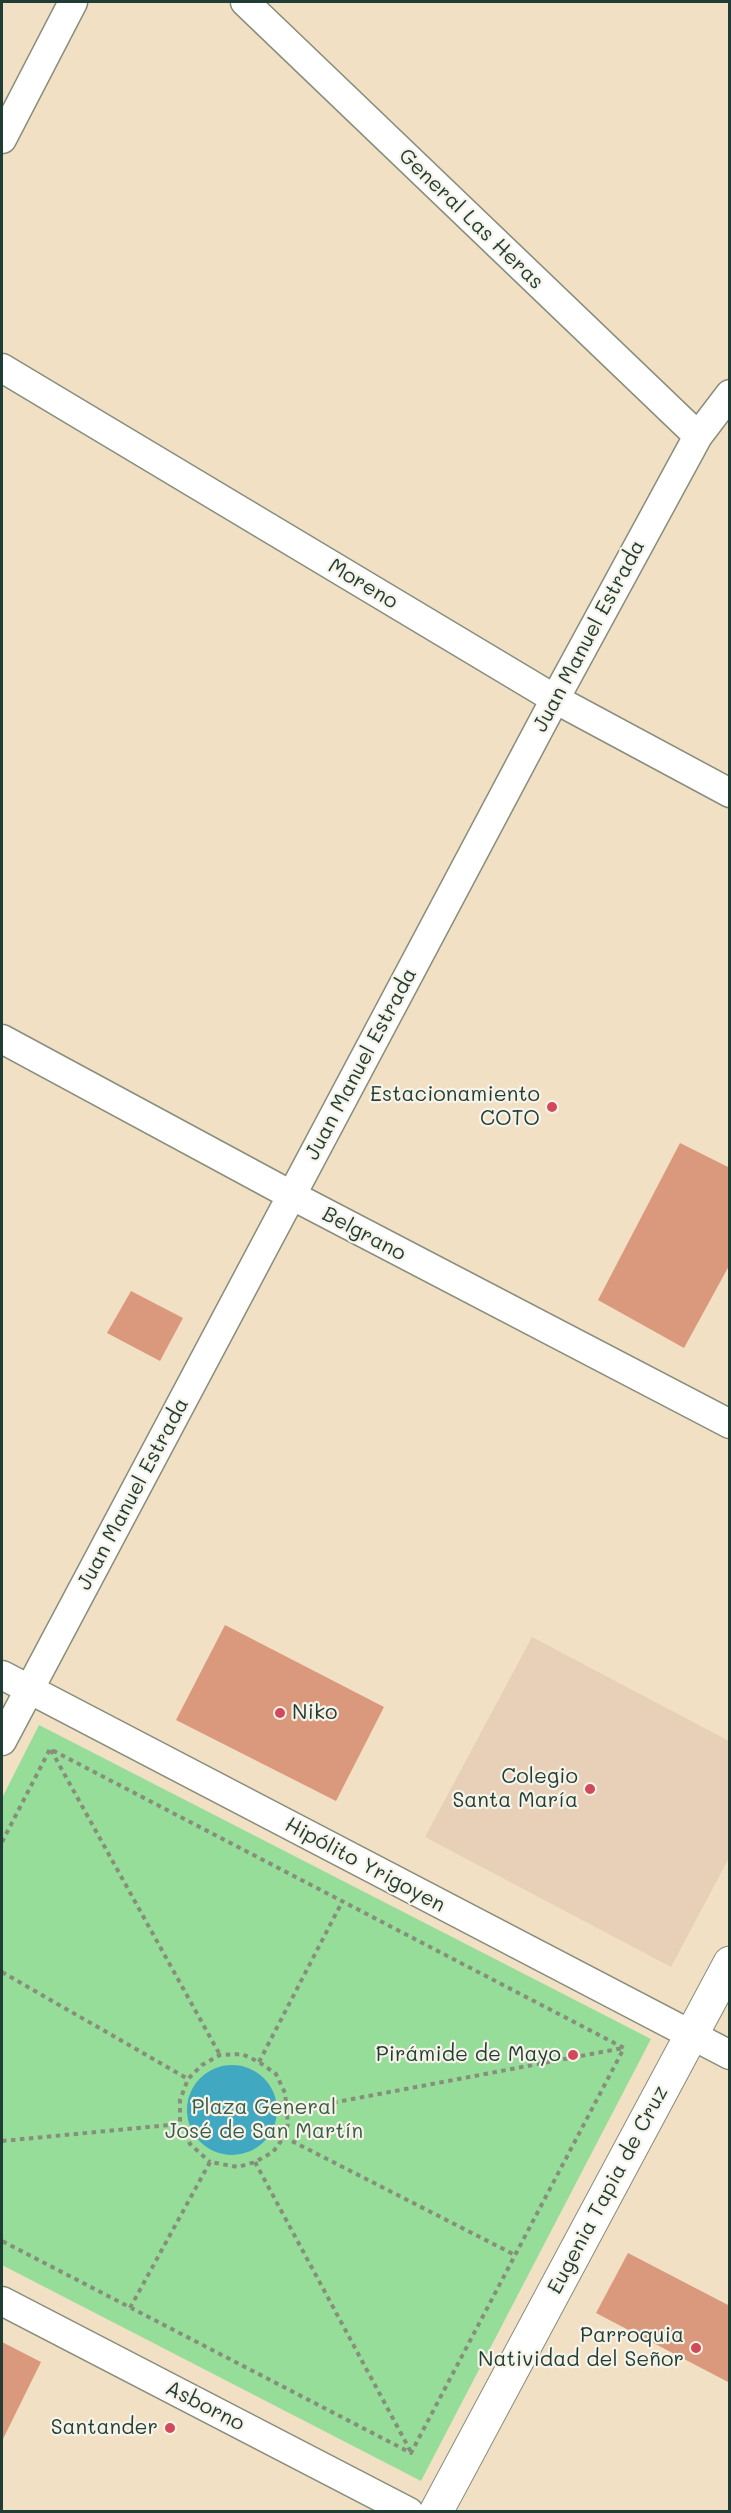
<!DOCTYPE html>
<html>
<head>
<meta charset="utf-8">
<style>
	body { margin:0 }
	#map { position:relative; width:731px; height:2513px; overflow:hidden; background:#f2e0c4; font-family:Mali,sans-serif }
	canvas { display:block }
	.frame { position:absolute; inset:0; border:3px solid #1f3d34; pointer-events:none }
</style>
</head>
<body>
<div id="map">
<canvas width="731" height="2513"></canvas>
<div class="frame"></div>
</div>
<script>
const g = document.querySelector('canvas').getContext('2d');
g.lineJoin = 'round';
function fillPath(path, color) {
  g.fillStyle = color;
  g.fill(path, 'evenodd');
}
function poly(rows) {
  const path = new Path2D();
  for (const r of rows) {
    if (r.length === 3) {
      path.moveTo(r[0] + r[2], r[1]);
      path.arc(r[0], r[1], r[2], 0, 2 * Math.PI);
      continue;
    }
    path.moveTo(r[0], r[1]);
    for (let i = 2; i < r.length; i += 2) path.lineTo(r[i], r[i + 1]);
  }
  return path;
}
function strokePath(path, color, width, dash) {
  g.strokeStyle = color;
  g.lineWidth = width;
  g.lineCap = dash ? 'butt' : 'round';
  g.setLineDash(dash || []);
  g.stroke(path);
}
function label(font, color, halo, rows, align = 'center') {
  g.font = font + ' Mali,sans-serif';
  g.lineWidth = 4.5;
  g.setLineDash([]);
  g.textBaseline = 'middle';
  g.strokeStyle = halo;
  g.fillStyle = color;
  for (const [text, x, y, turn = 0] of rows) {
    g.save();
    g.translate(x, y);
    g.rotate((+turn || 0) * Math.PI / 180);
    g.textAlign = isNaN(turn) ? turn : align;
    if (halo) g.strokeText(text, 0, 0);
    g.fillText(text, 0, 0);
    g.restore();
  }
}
fillPath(poly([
	[532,1637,729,1741,729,1858,671,1967,425,1837]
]), '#e7d0b7');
fillPath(poly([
	[39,1725,651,2039,421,2481,2,2265,2,1798]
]), '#95dd98');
fillPath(poly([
	[232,2110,45]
]), '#40a8c0');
fillPath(poly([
	[680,1143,730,1168,730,1264,684,1348,598,1300],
	[131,1291,183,1318,160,1361,107,1333],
	[225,1625,384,1707,336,1801,176,1720],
	[628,2253,730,2306,730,2383,596,2313],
	[2,2342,41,2362,2,2441]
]), '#da987c');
const minor = poly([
	[245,2,698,436],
	[2,139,73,2],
	[2,368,555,699,730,793],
	[2,1039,291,1195,730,1424],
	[2,1675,730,2055],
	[2,1741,555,699,698,436,730,394],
	[2,2301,409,2512]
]);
const tertiary = poly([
	[436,2512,730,1963]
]);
strokePath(minor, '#888e7c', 31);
strokePath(tertiary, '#888e7c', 35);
strokePath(poly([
	[51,1750,220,2055],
	[2,1842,50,1749,624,2048,411,2453,2,2241],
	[2,1972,188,2079],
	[259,2062,342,1902],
	[289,2111,623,2048],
	[284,2137,515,2255],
	[2,2141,180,2124],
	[255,2162,411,2452],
	[130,2308,210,2162,238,2167,255,2162,273,2152,284,2137,288,2124,285,2093,276,2074,259,2062,242,2054,220,2055,202,2065,188,2079,180,2100,180,2124,190,2144,210,2162]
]), '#888e7c', 4, [4.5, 4.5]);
strokePath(minor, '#fff', 28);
strokePath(tertiary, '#fff', 33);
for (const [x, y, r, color] of [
	[552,1107,6,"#d1495b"],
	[280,1713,6,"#d1495b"],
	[590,1789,6,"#d1495b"],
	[573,2055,6,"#d1495b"],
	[696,2348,6,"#d1495b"],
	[170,2428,6,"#d1495b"]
]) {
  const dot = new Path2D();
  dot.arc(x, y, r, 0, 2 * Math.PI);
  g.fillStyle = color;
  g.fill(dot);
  strokePath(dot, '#f7f3e8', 2);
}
label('21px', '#1f3d34', '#f7f3e8', [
	["General Las Heras",471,219,44],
	["Moreno",363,584,31],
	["Juan Manuel Estrada",589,636,-62],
	["Juan Manuel Estrada",361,1064,-62],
	["Belgrano",364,1234,28],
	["Juan Manuel Estrada",133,1494,-62],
	["Hipólito Yrigoyen",365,1865,28],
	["Eugenia Tapia de Cruz",608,2190,-62],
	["Asborno",205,2406,27]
]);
label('21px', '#1f3d34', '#f7f3e8', [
	["Estacionamiento",540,1095],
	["COTO",540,1119],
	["Niko",292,1713,"left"],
	["Colegio",578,1777],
	["Santa María",578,1801],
	["Pirámide de Mayo",561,2055],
	["Parroquia",684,2336],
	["Natividad del Señor",684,2360],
	["Santander",158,2428]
], 'right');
label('21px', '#375d48', '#f7f3e8', [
	["Plaza General",264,2108],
	["José de San Martín",264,2132]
]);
</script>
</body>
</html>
